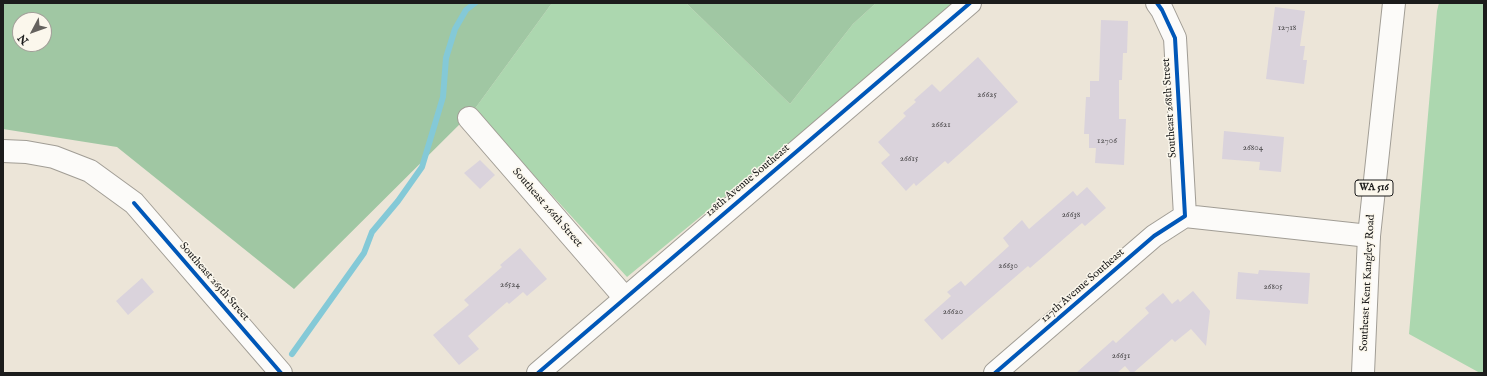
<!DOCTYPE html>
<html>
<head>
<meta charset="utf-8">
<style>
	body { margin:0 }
	#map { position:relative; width:1487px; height:376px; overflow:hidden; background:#ece5d8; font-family:"IM FELL English",serif }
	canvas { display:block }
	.frame { position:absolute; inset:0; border:4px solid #1c1c1c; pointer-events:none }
	.north { position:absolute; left:12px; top:12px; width:40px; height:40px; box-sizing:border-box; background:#fbf7ec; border:1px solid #a29f99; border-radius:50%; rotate:229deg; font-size:11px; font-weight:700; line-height:16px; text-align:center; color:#1c1c1c }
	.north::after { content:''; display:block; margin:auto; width:14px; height:18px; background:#65625e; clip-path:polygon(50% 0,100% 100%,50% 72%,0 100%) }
</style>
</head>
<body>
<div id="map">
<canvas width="1487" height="376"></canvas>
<div class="frame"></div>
<div class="north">N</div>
</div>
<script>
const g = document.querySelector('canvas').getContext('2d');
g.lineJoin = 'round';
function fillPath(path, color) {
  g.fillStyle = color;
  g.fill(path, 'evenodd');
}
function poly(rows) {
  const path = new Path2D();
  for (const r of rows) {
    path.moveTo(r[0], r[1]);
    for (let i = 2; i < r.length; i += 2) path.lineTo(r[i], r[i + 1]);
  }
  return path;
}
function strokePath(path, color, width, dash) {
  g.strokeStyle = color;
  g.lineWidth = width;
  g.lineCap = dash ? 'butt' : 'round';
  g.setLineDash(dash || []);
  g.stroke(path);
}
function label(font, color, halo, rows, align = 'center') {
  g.font = font + ' "IM FELL English",serif';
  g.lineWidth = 3;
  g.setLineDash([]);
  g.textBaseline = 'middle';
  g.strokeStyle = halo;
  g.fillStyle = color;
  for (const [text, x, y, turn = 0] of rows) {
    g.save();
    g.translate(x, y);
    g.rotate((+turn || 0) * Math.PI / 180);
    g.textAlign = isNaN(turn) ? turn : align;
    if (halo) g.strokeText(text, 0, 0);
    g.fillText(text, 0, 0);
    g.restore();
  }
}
fillPath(poly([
	[552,3,686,3,790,104,853,24,876,3,953,3,812,125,627,277,474,110],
	[1439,3,1484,3,1484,373,1480,373,1409,334,1437,11]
]), '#acd7af');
fillPath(poly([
	[3,3,552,3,474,110,294,289,117,147,3,129],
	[20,20,44,20,44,44,20,44],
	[686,3,876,3,853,24,790,104]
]), '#a0c7a3');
strokePath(poly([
	[292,354,364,253,372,232,398,201,422,167,443,97,446,58,455,29,466,10,475,3]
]), '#84c9d7', 6);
fillPath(poly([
	[1275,7,1305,11,1300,46,1305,46,1303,60,1307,60,1304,84,1266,79],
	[1101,20,1128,21,1127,53,1123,53,1122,80,1119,80,1119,119,1126,119,1124,165,1095,163,1096,148,1089,148,1089,134,1084,134,1086,97,1090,97,1090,81,1099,81],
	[978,57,1018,102,948,164,945,161,916,186,914,183,906,191,881,163,890,155,878,142,906,116,903,113,916,102,914,100,932,84,940,92],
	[1224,131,1284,137,1281,172,1259,170,1260,162,1222,159],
	[480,160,495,175,480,189,464,173],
	[1087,187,1106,208,1085,226,1082,223,1030,268,1028,266,942,340,924,320,951,296,947,292,961,281,965,286,1009,246,1003,238,1022,220,1029,229,1073,191,1077,196],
	[520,248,547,279,527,296,523,292,509,304,507,302,468,336,479,349,459,365,433,335,469,305,464,300,502,267,500,265],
	[1259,270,1310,273,1308,304,1236,299,1238,272,1258,274],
	[142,278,154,292,128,315,116,301],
	[1193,291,1210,311,1206,346,1191,329,1175,342,1172,339,1133,373,1131,373,1125,366,1117,373,1076,373,1113,340,1116,343,1149,313,1145,308,1163,293,1172,304,1178,299,1180,302]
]), '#dad3dc');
const minor = poly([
	[1157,3,1162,10,1175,38,1185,216],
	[469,118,625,298],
	[3,151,26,152,54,157,90,171,134,203,281,373],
	[1185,216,1369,236],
	[538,373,970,3],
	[995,373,1154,236,1185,216]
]);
const major = poly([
	[1363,373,1369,236,1394,3]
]);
strokePath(minor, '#a19d95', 24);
strokePath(major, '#a19d95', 24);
strokePath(minor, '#fcfbf9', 22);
strokePath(major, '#fcfbf9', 22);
strokePath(poly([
	[134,203,281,373],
	[538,373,970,3],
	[995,373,1154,236,1185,216,1175,38,1162,10,1157,3]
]), '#0057b8', 4);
label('9px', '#4c4a4c', null, [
	["12718",1287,28],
	["26625",987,95],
	["26621",941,125],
	["12706",1107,141],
	["26804",1253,148],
	["26615",909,159],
	["26638",1071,215],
	["26630",1008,266],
	["26524",510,285],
	["26805",1273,287],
	["26620",953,312],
	["26631",1121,356]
]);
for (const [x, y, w] of [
	[1374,188,38]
]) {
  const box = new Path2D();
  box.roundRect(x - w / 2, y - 8, w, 16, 3);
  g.fillStyle = '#fbf7ec';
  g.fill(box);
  strokePath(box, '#1c1c1c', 1);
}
label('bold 10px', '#1c1c1c', null, [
	["WA 516",1374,188]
]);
label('11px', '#1c1c1c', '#fbf7ec', [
	["Southeast 268th Street",1170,108,-94],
	["128th Avenue Southeast",748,181,-40],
	["Southeast 266th Street",547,208,49],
	["Southeast 265th Street",214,282,49],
	["Southeast Kent Kangley Road",1368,283,-87],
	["127th Avenue Southeast",1083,286,-41]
]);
</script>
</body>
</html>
